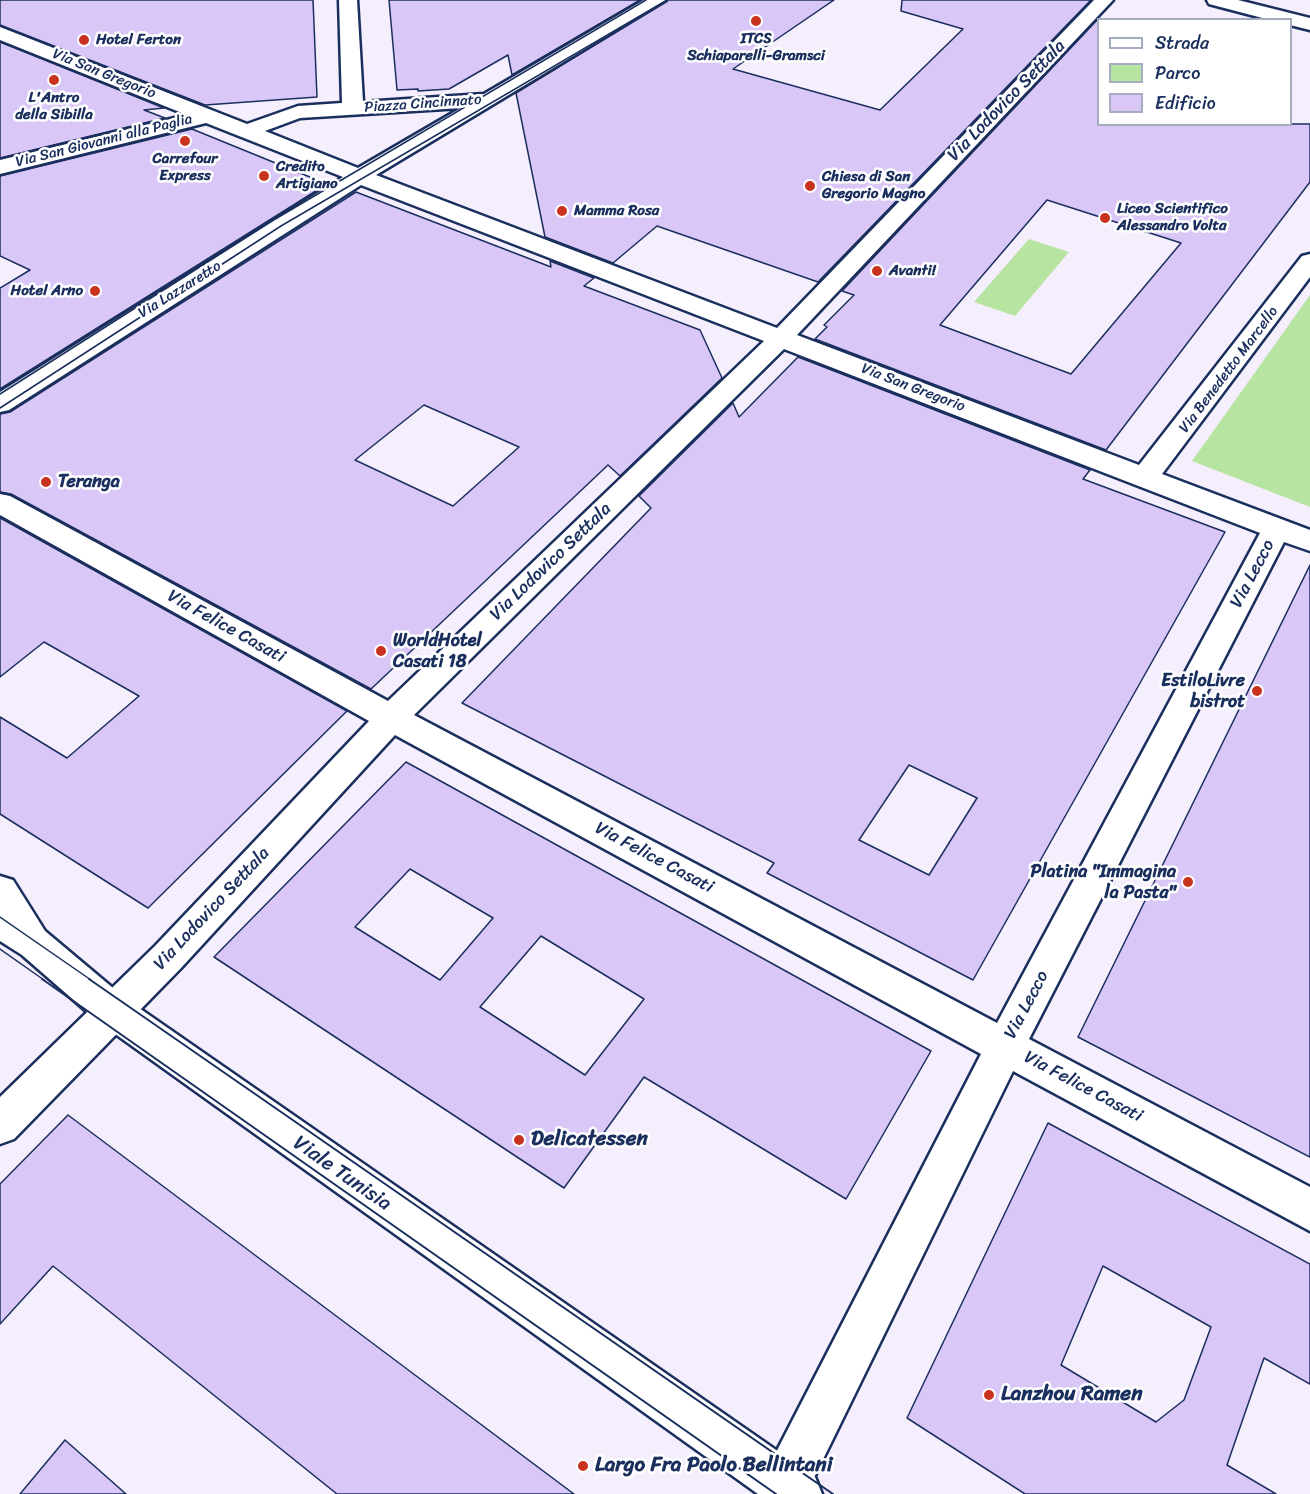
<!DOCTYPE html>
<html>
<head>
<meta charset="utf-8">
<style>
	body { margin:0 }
	#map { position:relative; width:1310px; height:1494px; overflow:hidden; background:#f4eefd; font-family:Sriracha,sans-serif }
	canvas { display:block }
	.legend { position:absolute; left:1097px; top:18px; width:195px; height:108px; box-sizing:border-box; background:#fff; border:2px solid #a4acbf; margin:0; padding:8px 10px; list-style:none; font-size:18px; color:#1b2f5e }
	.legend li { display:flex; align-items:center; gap:12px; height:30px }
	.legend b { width:30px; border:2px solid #a4acbf }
</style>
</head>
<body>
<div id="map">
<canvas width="1310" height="1494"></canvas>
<ul class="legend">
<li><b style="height:8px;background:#fff"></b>Strada</li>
<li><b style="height:16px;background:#b8e4a1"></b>Parco</li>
<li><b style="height:16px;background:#d9c7f8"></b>Edificio</li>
</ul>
</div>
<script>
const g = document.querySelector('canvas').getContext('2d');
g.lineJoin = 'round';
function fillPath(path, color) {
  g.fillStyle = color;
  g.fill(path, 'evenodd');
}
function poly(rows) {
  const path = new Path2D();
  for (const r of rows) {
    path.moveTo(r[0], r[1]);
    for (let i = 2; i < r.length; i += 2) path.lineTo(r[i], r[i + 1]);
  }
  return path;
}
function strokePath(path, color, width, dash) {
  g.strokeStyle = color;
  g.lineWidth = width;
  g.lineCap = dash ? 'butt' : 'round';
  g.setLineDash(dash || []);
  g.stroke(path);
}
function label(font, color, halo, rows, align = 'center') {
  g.font = font + ' Sriracha,sans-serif';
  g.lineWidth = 5;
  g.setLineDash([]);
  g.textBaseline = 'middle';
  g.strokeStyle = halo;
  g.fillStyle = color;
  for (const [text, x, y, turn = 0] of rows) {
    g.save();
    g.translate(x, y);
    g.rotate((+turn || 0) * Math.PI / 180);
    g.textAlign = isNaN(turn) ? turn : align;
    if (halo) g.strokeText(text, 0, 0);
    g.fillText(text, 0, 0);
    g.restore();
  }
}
fillPath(poly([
	[1029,239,1069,252,1015,316,974,302],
	[1310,295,1310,507,1192,461]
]), '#b8e4a1');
const building = poly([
	[0,0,313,0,317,97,205,105,0,25,0,0],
	[389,0,640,0,512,75,508,55,449,89,418,91,418,89,397,90,389,0],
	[668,0,834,0,733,69,880,110,963,29,901,11,902,0,1091,0,818,282,657,226,613,263,545,237,516,93,668,0],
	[1098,19,1098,124,1310,124,1310,182,1106,450,815,339,827,327,824,325,854,295,842,291,1098,19],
	[1047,200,1181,243,1071,374,940,325,1047,200],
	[0,42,164,108,144,110,165,118,0,158,0,42],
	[192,129,327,184,0,389,0,288,30,270,0,256,0,176,192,129],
	[356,192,551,267,550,261,594,278,584,286,700,330,722,378,620,476,608,465,371,689,11,494,0,492,0,414,10,412,356,192],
	[424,405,519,447,453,506,355,460,424,405],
	[798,357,1090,470,1083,479,1225,532,973,980,767,873,774,863,462,703,651,508,639,496,733,403,739,417,798,357],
	[909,765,977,798,929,875,859,840,909,765],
	[0,518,347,711,148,908,0,814,0,717,67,758,139,696,44,642,0,677,0,518],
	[1310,565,1310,1157,1078,1037,1310,565],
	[406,762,931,1051,846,1199,644,1077,564,1188,214,957,406,762],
	[410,869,493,918,440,980,355,927,410,869],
	[541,936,644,999,585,1075,480,1007,541,936],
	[68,1115,439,1393,574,1494,337,1494,53,1266,0,1324,0,1184,68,1115],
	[1048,1123,1310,1264,1310,1384,1264,1358,1227,1465,1276,1494,1025,1494,907,1418,1048,1123],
	[1103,1266,1211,1327,1184,1400,1156,1422,1061,1365,1103,1266],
	[65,1440,126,1494,20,1494,65,1440]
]);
fillPath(building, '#d9c7f8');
strokePath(building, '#1b2f5e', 1.5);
const street = poly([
	[339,0,357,0,363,102,484,94,644,0,666,0,376,175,777,328,1094,0,1113,0,797,335,1139,465,1302,256,1310,254,1310,277,1162,474,1310,530,1310,551,1284,542,1029,1039,1310,1187,1310,1231,1013,1071,806,1494,765,1494,761,1485,768,1468,981,1054,395,735,181,968,14,1139,0,1144,0,1097,155,946,369,721,0,515,0,494,10,496,388,701,764,341,361,185,9,410,0,412,0,392,343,177,206,123,0,174,0,160,187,115,0,40,0,27,247,124,298,106,342,103,339,0],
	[461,108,358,168,265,131,300,118,461,108],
	[784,349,1260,533,997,1023,414,715,784,349],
	[1207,0,1238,0,1310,18,1310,30,1290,25,1290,20,1270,20,1209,4,1207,0]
]);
const secondary = poly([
	[0,876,13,880,45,931,126,999,815,1477,822,1494,758,1494,100,1023,22,955,0,941,0,876]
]);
strokePath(street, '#1b2f5e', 5);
strokePath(secondary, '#1b2f5e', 5);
fillPath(street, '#fff');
fillPath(secondary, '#fff');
strokePath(poly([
	[0,394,272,221,646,0],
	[0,408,281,226,667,0],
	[0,917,91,980],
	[0,949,44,980]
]), '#1b2f5e', 1.5);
strokePath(poly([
	[42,979,776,1494],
	[89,979,833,1494]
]), '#1b2f5e', 2);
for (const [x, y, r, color] of [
	[756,21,6,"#c8321e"],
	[84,40,6,"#c8321e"],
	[54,80,6,"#c8321e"],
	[185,141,6,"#c8321e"],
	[264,176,6,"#c8321e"],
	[810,186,6,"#c8321e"],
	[562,211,6,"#c8321e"],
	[1105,218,6,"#c8321e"],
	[877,271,6,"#c8321e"],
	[95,291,6,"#c8321e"],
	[46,482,6,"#c8321e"],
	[381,651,6,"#c8321e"],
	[1257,691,6,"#c8321e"],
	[1188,882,6,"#c8321e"],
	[519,1140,6,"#c8321e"],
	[989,1395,6,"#c8321e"],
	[583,1466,6,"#c8321e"]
]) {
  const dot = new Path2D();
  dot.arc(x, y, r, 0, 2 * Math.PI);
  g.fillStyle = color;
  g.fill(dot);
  strokePath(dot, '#fff', 2);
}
label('bold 15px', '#1b2f5e', '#fff', [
	["ITCS",756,39,"center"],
	["Schiaparelli-Gramsci",756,56,"center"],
	["Hotel Ferton",96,40],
	["L'Antro",54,98,"center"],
	["della Sibilla",54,115,"center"],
	["Carrefour",185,159,"center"],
	["Express",185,176,"center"],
	["Credito",276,167],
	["Artigiano",276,184],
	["Chiesa di San",822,177],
	["Gregorio Magno",822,194],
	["Liceo Scientifico",1117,209],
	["Alessandro Volta",1117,226],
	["Mamma Rosa",574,211],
	["Avanti!",889,271],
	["Hotel Arno",83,291,"right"]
], 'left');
label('15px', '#1b2f5e', '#fff', [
	["Via San Gregorio",104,74,22],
	["Piazza Cincinnato",423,104,-4],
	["Via San Giovanni alla Paglia",104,141,-14],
	["Via Lazzaretto",180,290,-32],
	["Via Benedetto Marcello",1229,370,-53],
	["Via San Gregorio",913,388,21]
]);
label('18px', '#1b2f5e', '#fff', [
	["Via Lodovico Settala",1007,101,-46],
	["Via Lodovico Settala",551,562,-44],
	["Via Lecco",1253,574,-62],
	["Via Felice Casati",226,627,29],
	["Via Felice Casati",654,858,28],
	["Via Lodovico Settala",212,909,-47],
	["Via Lecco",1027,1005,-62],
	["Via Felice Casati",1083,1087,28]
]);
label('bold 18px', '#1b2f5e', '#fff', [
	["Teranga",58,482],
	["WorldHotel",393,641],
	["Casati 18",393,662],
	["EstiloLivre",1245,681,"right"],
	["bistrot",1245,702,"right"],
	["Platina \"Immagina",1176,872,"right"],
	["la Pasta\"",1176,893,"right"]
], 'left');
label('bold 21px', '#1b2f5e', '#fff', [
	["Delicatessen",531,1140],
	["Lanzhou Ramen",1001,1395],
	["Largo Fra Paolo Bellintani",595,1466]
], 'left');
label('21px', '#1b2f5e', '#fff', [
	["Viale Tunisia",342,1174,35]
]);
</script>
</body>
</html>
